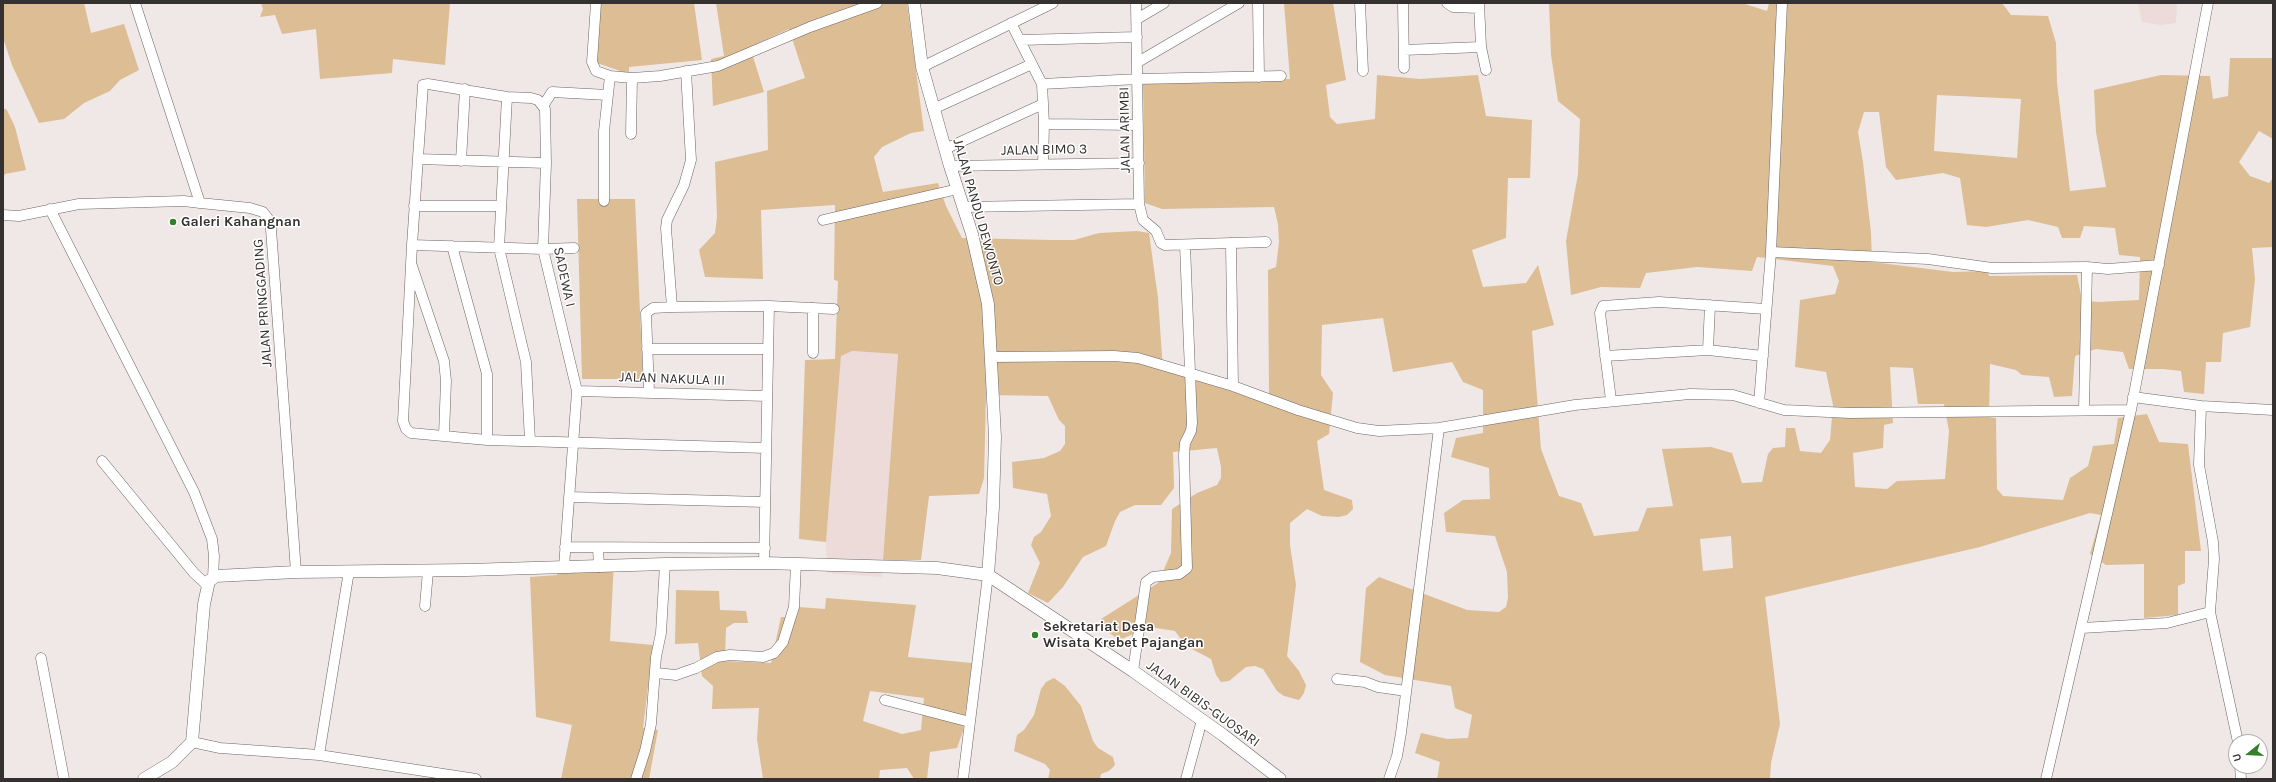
<!DOCTYPE html>
<html>
<head>
<meta charset="utf-8">
<style>
	body { margin:0 }
	#map { position:relative; width:2276px; height:782px; overflow:hidden; background:#f0e8e7; font-family:Karla,sans-serif }
	canvas { display:block }
	.frame { position:absolute; inset:0; border:4px solid #343130; pointer-events:none }
	.north { position:absolute; left:2228px; top:734px; width:40px; height:40px; box-sizing:border-box; background:#fff; border:1px solid #aeadac; border-radius:50%; rotate:252deg; font-size:11px; font-weight:700; line-height:16px; text-align:center; color:#343130 }
	.north::after { content:''; display:block; margin:auto; width:14px; height:18px; background:#328029; clip-path:polygon(50% 0,100% 100%,50% 72%,0 100%) }
</style>
</head>
<body>
<div id="map">
<canvas width="2276" height="782"></canvas>
<div class="frame"></div>
<div class="north">U</div>
</div>
<script>
const g = document.querySelector('canvas').getContext('2d');
g.lineJoin = 'round';
function fillPath(path, color) {
  g.fillStyle = color;
  g.fill(path, 'evenodd');
}
function poly(rows) {
  const path = new Path2D();
  for (const r of rows) {
    path.moveTo(r[0], r[1]);
    for (let i = 2; i < r.length; i += 2) path.lineTo(r[i], r[i + 1]);
  }
  return path;
}
function strokePath(path, color, width, dash) {
  g.strokeStyle = color;
  g.lineWidth = width;
  g.lineCap = dash ? 'butt' : 'round';
  g.setLineDash(dash || []);
  g.stroke(path);
}
function label(font, color, halo, rows, align = 'center') {
  g.font = font + ' Karla,sans-serif';
  g.lineWidth = 3;
  g.setLineDash([]);
  g.textBaseline = 'middle';
  g.strokeStyle = halo;
  g.fillStyle = color;
  for (const [text, x, y, turn = 0] of rows) {
    g.save();
    g.translate(x, y);
    g.rotate((+turn || 0) * Math.PI / 180);
    g.textAlign = isNaN(turn) ? turn : align;
    if (halo) g.strokeText(text, 0, 0);
    g.fillText(text, 0, 0);
    g.restore();
  }
}
fillPath(poly([
	[2138,3,2177,3,2176,23,2161,25,2142,22],
	[852,351,898,354,882,577,827,573,826,542,841,356]
]), '#ecdbd9');
fillPath(poly([
	[3,3,84,3,91,33,124,24,139,70,120,80,110,91,84,103,64,119,39,123,12,65,3,38],
	[261,3,450,3,445,65,393,59,392,73,320,79,316,29,282,34,275,15,260,17,263,9],
	[586,3,694,3,702,60,629,67,629,74,600,64,587,63,591,4],
	[716,3,907,3,924,131,911,133,882,147,874,157,883,192,938,183,946,206,962,238,1052,240,1074,240,1099,233,1137,231,1149,233,1158,298,1163,370,1266,402,1269,394,1268,270,1276,267,1279,242,1278,224,1274,207,1162,209,1145,203,1143,83,1290,79,1284,3,1333,3,1346,80,1326,85,1330,117,1337,124,1375,119,1377,75,1420,79,1478,75,1486,116,1532,120,1530,178,1508,178,1506,238,1472,250,1483,287,1526,283,1538,265,1554,325,1532,331,1541,449,1559,496,1581,503,1594,536,1638,531,1647,508,1673,506,1662,449,1711,447,1732,453,1742,483,1762,482,1768,454,1773,448,1785,447,1786,428,1795,428,1800,451,1821,453,1830,440,1833,405,1826,372,1795,367,1800,300,1835,294,1839,281,1833,266,1757,257,1752,271,1697,267,1646,273,1640,288,1601,287,1571,295,1566,241,1578,174,1580,119,1558,101,1551,55,1549,3,1742,3,1767,11,1769,3,2002,3,2011,15,2048,16,2056,43,2057,83,2070,191,2106,187,2096,132,2094,90,2161,75,2210,76,2213,99,2228,96,2230,58,2273,58,2273,139,2259,131,2239,162,2250,176,2269,183,2273,178,2273,247,2252,248,2255,279,2250,327,2223,333,2221,362,2206,362,2204,394,2184,392,2181,371,2163,369,2129,369,2123,352,2096,349,2075,356,2072,396,2054,397,2049,377,2022,375,2016,370,1990,364,1989,417,1996,418,1997,489,2003,496,2063,500,2070,478,2088,466,2093,446,2114,444,2118,418,2147,414,2159,442,2188,444,2201,551,2185,551,2185,583,2178,586,2178,615,2144,618,2144,564,2106,565,2090,554,2101,515,2090,513,1980,547,1765,597,1780,724,1771,763,1770,779,1437,779,1440,762,1415,753,1421,733,1447,739,1468,738,1472,715,1455,708,1451,686,1385,675,1360,662,1366,588,1379,577,1467,610,1499,612,1506,607,1508,598,1507,572,1495,536,1446,532,1444,513,1463,500,1490,499,1489,468,1451,457,1456,438,1483,433,1483,390,1463,382,1452,362,1393,372,1383,318,1322,325,1321,375,1333,393,1329,434,1317,441,1324,490,1352,500,1353,509,1347,515,1339,517,1322,516,1307,509,1290,523,1290,545,1296,585,1287,656,1299,671,1306,685,1304,693,1299,700,1284,696,1277,691,1263,669,1255,666,1246,667,1229,681,1221,682,1216,675,1211,659,1186,646,1175,631,1150,627,1119,640,1104,629,1101,619,1158,583,1171,553,1172,509,1197,493,1217,485,1221,478,1221,467,1217,448,1173,452,1174,488,1161,505,1135,505,1120,512,1115,521,1106,546,1083,557,1063,587,1048,603,1028,593,1040,563,1031,545,1034,537,1041,532,1051,516,1047,494,1013,488,1012,462,1044,458,1060,451,1065,444,1065,426,1059,420,1048,396,986,395,984,478,979,494,929,496,921,560,883,560,898,354,852,351,841,356,826,542,799,539,805,360,835,359,838,281,834,280,835,205,761,210,763,279,705,277,699,250,715,233,717,217,715,162,768,150,767,91,805,78,789,29,750,47,764,92,713,106,711,59,724,56],
	[1937,95,2021,99,2017,158,1934,151],
	[1864,112,1879,112,1886,167,1896,180,1943,173,1960,178,1967,225,1986,227,2028,220,2058,227,2062,238,2080,238,2084,226,2115,228,2119,255,2140,257,2139,300,2098,302,2082,300,2077,275,1989,276,1988,271,1953,272,1872,262,1871,233,1863,162,1858,132],
	[1890,367,1913,368,1918,404,1944,404,1949,431,1945,479,1897,481,1887,489,1855,487,1853,453,1883,448,1884,425,1893,423],
	[1731,536,1733,568,1703,571,1700,539],
	[3,108,7,110,15,127,26,170,5,174,3,178],
	[577,199,635,199,643,379,582,379],
	[614,560,610,641,653,645,643,728,658,730,649,779,561,779,572,725,536,717,530,577,557,575,558,561],
	[676,590,719,591,720,610,746,611,748,623,734,623,726,628,725,661,771,663,781,617,796,617,799,607,825,609,826,598,916,605,908,657,972,663,963,731,957,748,930,752,927,779,914,779,907,768,880,770,879,779,763,779,757,739,759,708,712,709,713,686,702,676,698,643,675,644],
	[870,691,924,698,921,730,902,734,863,721],
	[1054,678,1065,686,1081,706,1093,741,1098,748,1113,757,1115,765,1109,771,1101,774,1100,779,1048,779,1050,770,1045,764,1014,751,1017,735,1024,730,1034,715,1041,689,1046,682]
]), '#dcbd94');
const minor = poly([
	[135,3,200,203,250,208,263,212,269,220,271,229,296,572],
	[596,3,592,62,596,71,610,76,604,131,604,201],
	[1136,3,1139,204,1143,220,1156,231,1161,243,1165,245,1266,242],
	[1258,3,1259,77],
	[1360,3,1363,71],
	[1403,3,1404,68],
	[1447,3,1453,7,1479,8],
	[1479,3,1481,47,1486,70],
	[1137,19,1164,3],
	[1011,23,1042,84,1044,124,1043,164],
	[1020,40,1137,37],
	[1404,50,1481,47],
	[1138,62,1239,3],
	[922,67,1053,3],
	[610,76,632,78,660,76,718,66,810,27,877,3],
	[1042,84,1138,79,1281,76],
	[507,97,499,248,526,362,530,441],
	[543,106,552,92,608,95],
	[933,109,1032,64],
	[1044,124,1138,125],
	[631,134,632,78],
	[945,149,1043,104],
	[418,159,546,163],
	[461,161,465,89],
	[950,166,1139,163],
	[414,206,501,206],
	[963,207,1139,204],
	[50,209,194,492,212,539,214,556,213,578],
	[3,215,19,216,79,204,184,201,200,203],
	[823,220,958,189],
	[1231,243,1233,386],
	[412,245,403,421,406,429,411,433,487,440,766,448],
	[452,246,487,374,487,440],
	[1771,252,1928,259,1992,268,2087,267,2108,269,2159,265],
	[412,266,444,361,446,381,444,435],
	[672,307,769,306,834,309],
	[813,308,813,353],
	[647,349,768,349],
	[1708,350,1710,305],
	[1605,356,1708,350,1763,356],
	[993,357,1114,356,1138,358,1233,386,1298,410,1357,428,1379,431,1439,428,1575,405,1690,394,1733,395,1784,410,1850,413,2131,410],
	[577,391,767,396],
	[649,392,646,313,653,308,672,307,666,228,667,220,684,185,691,160,686,71],
	[2133,397,2201,406,2273,410],
	[1611,400,1600,313,1603,306,1659,302,1766,309],
	[1759,403,1771,252,1782,3],
	[2201,406,2199,465,2213,542,2214,559,2210,612,2238,742],
	[2084,409,2087,267],
	[102,461,194,573,208,586],
	[569,497,765,502],
	[565,547,765,548],
	[598,548,599,567],
	[764,563,769,306],
	[564,567,577,391,543,249,546,163,545,109,538,100,531,98,507,97,428,84,423,85,412,245,543,249,574,248],
	[425,606,428,571],
	[2082,628,2167,623,2210,612],
	[41,658,64,779],
	[1133,671,1146,582,1153,577,1179,574,1187,568,1184,455,1185,443,1191,431,1192,423,1185,245],
	[656,673,676,675,696,668,717,657,730,655,763,657,774,653,783,642,794,607,796,564],
	[1337,679,1365,682,1378,687,1406,691],
	[885,700,970,722],
	[192,742,220,748,319,755,476,779],
	[319,755,349,571],
	[2240,766,2241,779],
	[636,779,645,751,651,724,656,657,661,633,665,564],
	[963,779,988,575],
	[1186,779,1202,720],
	[1389,779,1397,756,1401,733,1439,428],
	[2046,779,2131,410,2208,3]
]);
const tertiary = poly([
	[914,3,922,67,950,166,972,234,988,304,995,437,993,507,988,575],
	[144,779,172,762,192,742,204,604,209,581,216,576,296,572,467,570,665,564,764,563,937,568,988,575,1133,671,1223,735,1280,779]
]);
strokePath(minor, '#6b6564', 11);
strokePath(tertiary, '#6b6564', 13);
strokePath(minor, '#fff', 10);
strokePath(tertiary, '#fff', 12);
for (const [x, y, r, color] of [
	[173,222,4,"#328029"],
	[1035,635,4,"#328029"]
]) {
  const dot = new Path2D();
  dot.arc(x, y, r, 0, 2 * Math.PI);
  g.fillStyle = color;
  g.fill(dot);
  strokePath(dot, '#fff', 1.5);
}
label('14px', '#343130', '#fff', [
	["JALAN ARIMBI",1125,130,-91],
	["JALAN BIMO 3",1044,150,-1],
	["JALAN PANDU DEWONTO",978,212,74],
	["SADEWA I",564,277,78],
	["JALAN PRINGGADING",263,303,-94],
	["JALAN NAKULA III",672,379,2],
	["JALAN BIBIS-GUOSARI",1203,704,36]
]);
label('bold 14px', '#343130', '#fff', [
	["Galeri Kahangnan",181,222],
	["Sekretariat Desa",1043,627],
	["Wisata Krebet Pajangan",1043,643]
], 'left');
</script>
</body>
</html>
